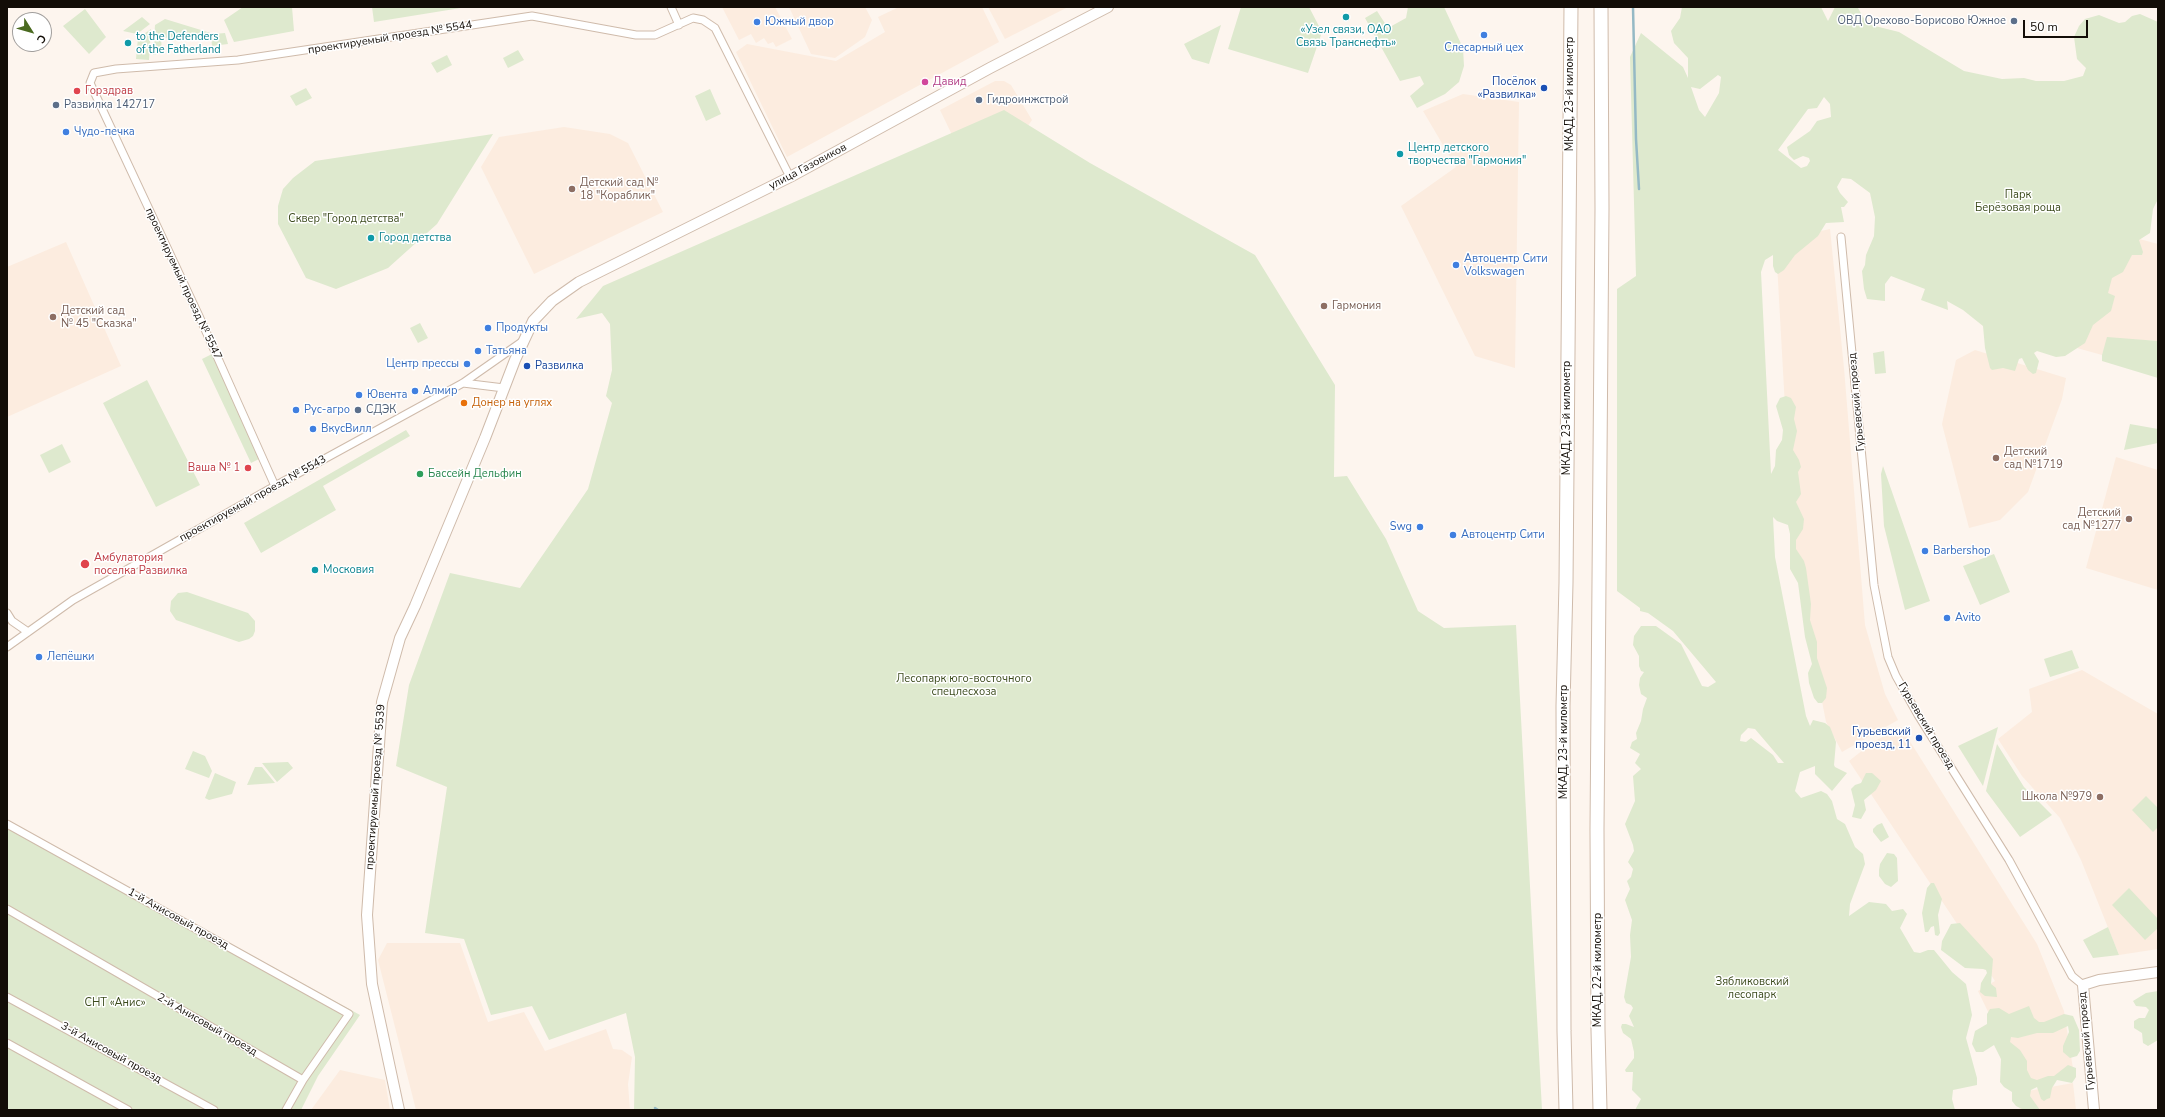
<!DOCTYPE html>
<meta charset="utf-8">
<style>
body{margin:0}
#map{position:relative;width:2165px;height:1117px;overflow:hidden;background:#fdf5ee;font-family:"Nunito Sans",sans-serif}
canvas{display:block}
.frame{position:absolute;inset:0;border:8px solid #130d07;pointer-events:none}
.north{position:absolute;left:12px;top:12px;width:40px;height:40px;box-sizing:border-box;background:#fff;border:1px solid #a19e9c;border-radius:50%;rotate:127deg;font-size:11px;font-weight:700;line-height:16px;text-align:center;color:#130d07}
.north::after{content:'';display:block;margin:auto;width:14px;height:18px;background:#4a6a20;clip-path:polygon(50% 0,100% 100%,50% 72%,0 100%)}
.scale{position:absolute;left:2023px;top:20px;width:65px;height:18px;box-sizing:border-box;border:2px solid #130d07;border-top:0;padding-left:5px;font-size:12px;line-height:14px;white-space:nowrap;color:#130d07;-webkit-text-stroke:3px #fff;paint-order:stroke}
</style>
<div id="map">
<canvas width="2165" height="1117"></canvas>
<div class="frame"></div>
<div class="north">С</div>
<div class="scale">50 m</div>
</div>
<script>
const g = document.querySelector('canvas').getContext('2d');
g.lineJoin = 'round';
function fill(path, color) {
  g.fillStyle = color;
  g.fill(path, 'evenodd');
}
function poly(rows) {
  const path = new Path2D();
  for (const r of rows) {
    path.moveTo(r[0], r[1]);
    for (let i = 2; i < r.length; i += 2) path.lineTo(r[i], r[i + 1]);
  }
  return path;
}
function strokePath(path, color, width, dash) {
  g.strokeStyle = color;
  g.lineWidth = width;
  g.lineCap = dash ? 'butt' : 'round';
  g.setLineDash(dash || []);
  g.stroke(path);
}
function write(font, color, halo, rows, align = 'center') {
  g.font = font + ' "Nunito Sans",sans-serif';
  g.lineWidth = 3;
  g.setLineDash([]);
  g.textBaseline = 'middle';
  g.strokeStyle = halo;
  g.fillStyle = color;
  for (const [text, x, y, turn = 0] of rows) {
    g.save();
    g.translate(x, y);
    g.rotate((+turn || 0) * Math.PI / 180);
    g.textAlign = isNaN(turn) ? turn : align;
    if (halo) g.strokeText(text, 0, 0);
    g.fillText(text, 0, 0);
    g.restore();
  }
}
fill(poly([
 [722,7,775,7,792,39,776,47,773,42,768,44,764,38,756,43,751,34,739,40],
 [789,7,865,7,872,20,865,37,835,58,811,54],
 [899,7,982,7,999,42,787,157,736,52,747,44,836,61,885,32,878,17],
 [988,7,1068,7,1005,39],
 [995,81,1004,81,1011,85,1032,120,1021,136,954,139,940,110],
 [1463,94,1519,102,1515,368,1475,356,1401,206,1456,167,1423,111],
 [564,127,610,134,628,143,663,212,534,274,481,167,499,137],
 [1830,229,1844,368,1865,625,1885,694,1898,720,1842,752,1826,722,1793,551,1777,263,1821,231],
 [2128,236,2158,244,2158,341,2108,338,2102,355,2077,348],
 [66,242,121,366,7,417,7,267],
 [1975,350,2066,378,2062,399,2028,492,2000,520,1969,528,1942,424,1956,360],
 [2116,457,2158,470,2158,590,2086,568],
 [2082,670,2158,714,2158,949,2119,955,2081,860,2060,818,2022,776,1998,739,2032,712,2029,689],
 [1901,727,2037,944,2064,1011,2074,1075,2007,1088,1993,1022,1978,991,1995,981,1849,761,1873,742],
 [387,943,460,943,488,1022,524,1012,545,1051,606,1029,613,1049,622,1050,632,1057,628,1084,630,1110,416,1110,378,960],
 [340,1070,385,1080,390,1110,311,1110],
 [2073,1083,2076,1110,2020,1110,2017,1093]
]), '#fcecdf');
fill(poly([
 [243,7,292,7,294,31,234,42,224,20],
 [372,7,467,7,374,22],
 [1241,7,1309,7,1322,32,1308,73,1228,49],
 [1408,7,1444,7,1463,48,1464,66,1459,82,1445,94,1417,108,1410,96,1424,84,1420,76,1400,81,1365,18,1377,11,1388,28,1406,18],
 [1682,7,1821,7,1828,21,1835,7,1858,8,1867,24,1899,32,1964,71,2002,79,2024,78,2036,81,2064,81,2083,76,2086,68,2077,59,2074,37,2079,26,2085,19,2099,15,2119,23,2125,22,2132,16,2140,14,2158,22,2158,199,2153,209,2150,233,2139,240,2143,252,2142,255,2132,255,2123,272,2112,278,2108,293,2115,296,2111,311,2093,325,2085,343,2065,356,2056,357,2037,351,2034,353,2039,361,2036,373,2033,374,2028,370,2022,358,2019,359,2015,371,2003,368,1992,370,1990,368,1985,348,1983,326,1963,310,1947,301,1948,310,1921,300,1925,289,1891,276,1885,284,1885,301,1867,299,1864,289,1862,271,1865,265,1866,255,1874,236,1875,217,1870,193,1851,179,1842,178,1837,187,1840,193,1848,202,1844,207,1841,207,1844,222,1826,223,1818,236,1795,255,1784,270,1778,274,1775,272,1773,266,1773,255,1765,260,1761,272,1771,474,1775,466,1776,450,1782,440,1783,430,1776,406,1780,398,1786,396,1791,398,1796,407,1794,419,1797,431,1793,450,1799,460,1801,467,1798,472,1801,494,1796,502,1804,519,1803,529,1796,540,1796,549,1804,561,1806,568,1811,604,1810,620,1817,642,1817,658,1827,688,1826,698,1822,703,1818,703,1814,698,1809,683,1808,673,1812,664,1805,637,1798,583,1790,569,1790,534,1788,525,1777,521,1773,517,1775,557,1806,716,1810,726,1813,720,1825,723,1830,727,1836,742,1834,765,1835,767,1847,773,1832,791,1815,774,1815,766,1800,772,1795,791,1801,798,1821,791,1827,794,1832,801,1837,819,1845,824,1855,847,1863,854,1865,864,1850,904,1849,916,1869,902,1886,904,1892,911,1903,909,1907,914,1900,928,1914,952,1920,953,1928,950,1934,950,1952,972,1966,984,1972,1015,1966,1038,1977,1078,1977,1085,1953,1090,1952,1099,1955,1110,1635,1110,1641,1099,1632,1090,1633,1072,1626,1072,1625,1070,1634,1058,1634,1052,1631,1039,1623,1033,1621,1027,1622,1024,1626,1024,1634,1027,1629,1016,1633,1008,1631,1005,1626,1003,1624,997,1631,957,1630,935,1632,920,1625,900,1630,889,1627,881,1631,877,1633,869,1628,862,1634,851,1633,845,1625,824,1635,801,1633,776,1641,769,1635,763,1640,754,1630,748,1632,742,1637,739,1636,733,1641,721,1643,709,1647,698,1641,694,1639,685,1640,678,1644,672,1641,671,1639,666,1639,656,1633,645,1634,636,1641,626,1656,626,1681,644,1702,686,1708,687,1716,682,1673,631,1648,613,1640,611,1640,608,1617,591,1617,289,1636,276,1630,57,1641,33,1683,67,1688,78,1688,58,1674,43,1671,31,1680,18],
 [1718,75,1721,77,1719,93,1705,117,1699,110,1691,87,1700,89],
 [1824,97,1830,104,1831,117,1817,121,1810,131,1787,147,1789,155,1794,160,1803,156,1809,158,1810,161,1807,166,1801,168,1778,150,1808,109,1817,108],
 [1748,728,1755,729,1784,763,1778,763,1773,755,1751,738,1746,742,1740,741,1741,735],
 [85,9,106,37,89,54,63,26],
 [142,17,150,24,137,34,123,31],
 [165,19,214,34,225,33,228,44,212,46,211,36,161,38,162,53,153,55,155,25],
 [1221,25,1209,64,1192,59,1184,44],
 [151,29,149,60,136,59,138,38],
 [518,50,524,60,508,68,503,58],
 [447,55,452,65,437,73,431,63],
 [306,88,312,98,296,106,290,96],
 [710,89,721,114,706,121,695,96],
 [1004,110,1090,163,1255,255,1335,385,1334,477,1347,476,1386,539,1418,611,1444,628,1516,625,1542,1110,634,1110,635,1057,626,1013,549,1040,532,1006,491,1015,464,939,425,933,447,787,396,766,409,685,450,573,520,588,588,489,612,403,606,396,612,370,610,324,602,313,576,319,603,286],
 [493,134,437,224,388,268,336,289,306,278,278,224,278,206,283,189,293,178,315,161],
 [420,323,428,338,418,343,410,328],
 [2107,337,2158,341,2158,378,2102,361,2102,355],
 [1884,351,1886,373,1875,374,1873,353],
 [212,354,261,458,251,463,202,359],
 [147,380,200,485,156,507,103,403],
 [2130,424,2158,429,2158,443,2124,450],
 [406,430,410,436,323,486,336,510,261,553,244,523],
 [62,444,71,462,49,473,40,455],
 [1883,466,1930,601,1905,610,1884,526,1881,474],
 [1994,554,2010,592,1980,605,1963,566],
 [187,592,248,613,255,621,255,631,253,636,249,639,239,642,176,620,170,611,171,601,178,593],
 [2072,650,2079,668,2050,677,2044,659],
 [1998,727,1983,786,1958,746],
 [1997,744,2024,787,2052,815,2020,837,1986,791],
 [193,751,205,756,212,771,209,778,185,769],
 [288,762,293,768,277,782,262,763],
 [255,767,262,767,275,783,247,785],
 [215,773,236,782,232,794,209,800,205,798],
 [1866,773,1872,773,1881,781,1876,790,1864,800,1866,810,1861,819,1852,817,1855,805,1851,789,1855,785,1861,783],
 [2146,796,2158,808,2158,827,2153,832,2132,810],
 [7,820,360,1015,318,1076,301,1110,7,1110],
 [1882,823,1889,837,1881,842,1873,832,1873,829,1877,825],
 [1887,853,1894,854,1897,858,1898,881,1891,887,1885,884,1879,876,1879,870,1880,864],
 [1931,883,1934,883,1942,899,1938,915,1940,933,1938,936,1935,935,1934,926,1931,927,1928,932,1925,932,1922,913,1927,888],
 [2129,888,2158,919,2158,928,2145,940,2112,905],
 [1960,923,1993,959,1991,984,1996,988,1997,997,1985,996,1980,992,1981,983,1987,973,1986,970,1983,969,1965,968,1941,950,1942,941,1951,924],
 [2108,927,2119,955,2093,958,2083,940],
 [2158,991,2158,1040,2148,1046,2143,1043,2142,1033,2134,1028,2134,1021,2139,1018,2145,1018,2149,1010,2146,1007,2136,1006,2133,1001,2146,993],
 [2029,1006,2034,1018,2039,1022,2044,1022,2064,1014,2073,1016,2079,1030,2080,1051,2077,1056,2070,1058,2063,1052,2063,1046,2069,1032,2068,1026,2053,1033,2037,1033,2018,1038,2011,1037,2010,1042,2020,1050,2027,1061,2027,1070,2031,1078,2037,1080,2048,1076,2054,1076,2068,1065,2076,1068,2076,1077,2072,1083,2057,1080,2052,1088,2050,1098,2047,1099,2044,1101,2041,1099,2037,1087,2031,1090,2030,1096,2040,1110,2024,1110,2016,1106,2012,1101,2012,1092,2004,1087,2000,1082,2001,1059,1994,1045,1983,1052,1976,1052,1972,1044,1975,1031,1987,1024,1987,1014,1990,1009,1999,1008,2009,1014]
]), '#dee9ce');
strokePath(poly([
 [1633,7,1636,139,1639,189],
 [655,1108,658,1110]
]), '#95b9c5', 2.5);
const street = poly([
 [671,7,679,25],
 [1841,237,1874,585,1888,657,1896,676,1918,715,2009,860,2072,976,2083,985],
 [463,383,504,388],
 [275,486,199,316,90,83,94,73,116,69,238,60,532,16,636,35,655,35,693,18,703,20,715,28,790,177],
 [7,613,12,621,28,632],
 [7,647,73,600,275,486,463,383,523,341],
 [7,824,349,1014,303,1080,286,1110],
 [7,909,303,1080],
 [7,997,214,1110],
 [7,1043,128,1110]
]);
const secondary = poly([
 [399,1110,372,984,367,915,382,702,400,638,415,606,485,438,515,360,533,321,552,301,579,282,790,177,990,68,1108,7],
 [2094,1110,2083,985,2099,980,2158,972]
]);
const highway = poly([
 [1566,1110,1564,1031,1563,706,1566,583,1571,7],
 [1600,1110,1598,1030,1597,829,1602,209,1601,7]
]);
strokePath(street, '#cfbbab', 9);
strokePath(secondary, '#cfbbab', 12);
strokePath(highway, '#cfbbab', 15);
strokePath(street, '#fff', 7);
strokePath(secondary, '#fff', 10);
strokePath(highway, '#fff', 13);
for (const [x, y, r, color] of [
 [1346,17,4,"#0f9aa8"],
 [2014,21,4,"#5c6f8a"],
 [757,22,4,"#3f7fe0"],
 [1484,35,4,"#3f7fe0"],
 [128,43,4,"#0f9aa8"],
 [925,82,4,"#d1479c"],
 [1544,88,4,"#1a4fb4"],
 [77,91,4,"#e0444e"],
 [979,100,4,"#5c6f8a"],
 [56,105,4,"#5c6f8a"],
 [66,132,4,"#3f7fe0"],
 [1400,154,4,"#0f9aa8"],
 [572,189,4,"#8d6e63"],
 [371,238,4,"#0f9aa8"],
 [1456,265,4,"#3f7fe0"],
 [1324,306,4,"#8d6e63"],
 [53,317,4,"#8d6e63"],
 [488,328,4,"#3f7fe0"],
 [478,351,4,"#3f7fe0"],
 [467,364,4,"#3f7fe0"],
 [527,366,4,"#1a4fb4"],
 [415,391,4,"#3f7fe0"],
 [359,395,4,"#3f7fe0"],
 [464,403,4,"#e8710a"],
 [296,410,4,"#3f7fe0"],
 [358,410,4,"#5c6f8a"],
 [313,429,4,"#3f7fe0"],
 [1996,458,4,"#8d6e63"],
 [248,468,4,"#e0444e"],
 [420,474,4,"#2e9e5b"],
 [2129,519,4,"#8d6e63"],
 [1420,527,4,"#3f7fe0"],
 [1453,535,4,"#3f7fe0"],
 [1925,551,4,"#3f7fe0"],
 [85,564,5,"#e0444e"],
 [315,570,4,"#0f9aa8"],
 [1947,618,4,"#3f7fe0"],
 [39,657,4,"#3f7fe0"],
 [1919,738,4,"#1a4fb4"],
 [2100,797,4,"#8d6e63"]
]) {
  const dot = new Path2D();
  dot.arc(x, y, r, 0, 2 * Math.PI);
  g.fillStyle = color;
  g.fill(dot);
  strokePath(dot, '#fff', 1.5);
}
write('11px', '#4e5e75', '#fff', [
 ["ОВД Орехово-Борисово Южное",2006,21,"right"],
 ["Гидроинжстрой",987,100],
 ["Развилка 142717",64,105],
 ["СДЭК",366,410]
], 'left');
write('11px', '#366cbe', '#fff', [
 ["Южный двор",765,22],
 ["Слесарный цех",1484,48,"center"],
 ["Чудо-печка",74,132],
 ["Автоцентр Сити",1464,259],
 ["Volkswagen",1464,272],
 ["Продукты",496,328],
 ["Татьяна",486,351],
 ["Центр прессы",459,364,"right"],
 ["Алмир",423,391],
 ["Ювента",367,395],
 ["Рус-агро",304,410],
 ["ВкусВилл",321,429],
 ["Swg",1412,527,"right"],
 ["Автоцентр Сити",1461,535],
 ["Barbershop",1933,551],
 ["Avito",1955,618],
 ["Лепёшки",47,657]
], 'left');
write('11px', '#0d838f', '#fff', [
 ["«Узел связи, ОАО",1346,30,"center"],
 ["Связь Транснефть»",1346,43,"center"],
 ["to the Defenders",136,37],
 ["of the Fatherland",136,50],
 ["Центр детского",1408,148],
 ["творчества \"Гармония\"",1408,161],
 ["Город детства",379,238],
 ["Московия",323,570]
], 'left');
write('11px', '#130d07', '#fff', [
 ["проектируемый проезд № 5544",390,38,-9],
 ["МКАД, 23-й километр",1570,94,-90],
 ["улица Газовиков",808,167,-28],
 ["проектируемый проезд № 5547",183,284,65],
 ["Гурьевский проезд",1857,402,-95],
 ["МКАД, 23-й километр",1567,418,-90],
 ["проектируемый проезд № 5543",253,499,-29],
 ["Гурьевский проезд",1926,726,59],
 ["МКАД, 23-й километр",1564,742,-90],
 ["проектируемый проезд № 5539",376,787,-86],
 ["1-й Анисовый проезд",178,919,29],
 ["МКАД, 22-й километр",1598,970,-90],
 ["2-й Анисовый проезд",207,1025,30],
 ["Гурьевский проезд",2087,1041,-95],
 ["3-й Анисовый проезд",111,1053,29]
]);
write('11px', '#b23c85', '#fff', [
 ["Давид",933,82]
], 'left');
write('11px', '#164399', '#fff', [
 ["Посёлок",1536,82],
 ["«Развилка»",1536,95],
 ["Развилка",535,366,"left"],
 ["Гурьевский",1911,732],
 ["проезд, 11",1911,745]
], 'right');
write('11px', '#be3a42', '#fff', [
 ["Горздрав",85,91],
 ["Ваша № 1",240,468,"right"],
 ["Амбулатория",94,558],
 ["поселка Развилка",94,571]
], 'left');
write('11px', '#785e54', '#fff', [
 ["Детский сад №",580,183],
 ["18 \"Кораблик\"",580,196],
 ["Гармония",1332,306],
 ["Детский сад",61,311],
 ["№ 45 \"Сказка\"",61,324],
 ["Детский",2004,452],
 ["сад №1719",2004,465],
 ["Детский",2121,513,"right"],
 ["сад №1277",2121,526,"right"],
 ["Школа №979",2092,797,"right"]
], 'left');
write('11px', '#3b4a1c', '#fff', [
 ["Парк",2018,195],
 ["Берёзовая роща",2018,208],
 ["Сквер \"Город детства\"",346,219],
 ["Лесопарк юго-восточного",964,679],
 ["спецлесхоза",964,692],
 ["Зябликовский",1752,982],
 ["лесопарк",1752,995],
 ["СНТ «Анис»",115,1003]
]);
write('11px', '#c56008', '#fff', [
 ["Донер на углях",472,403]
], 'left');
write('11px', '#27864d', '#fff', [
 ["Бассейн Дельфин",428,474]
], 'left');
</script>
